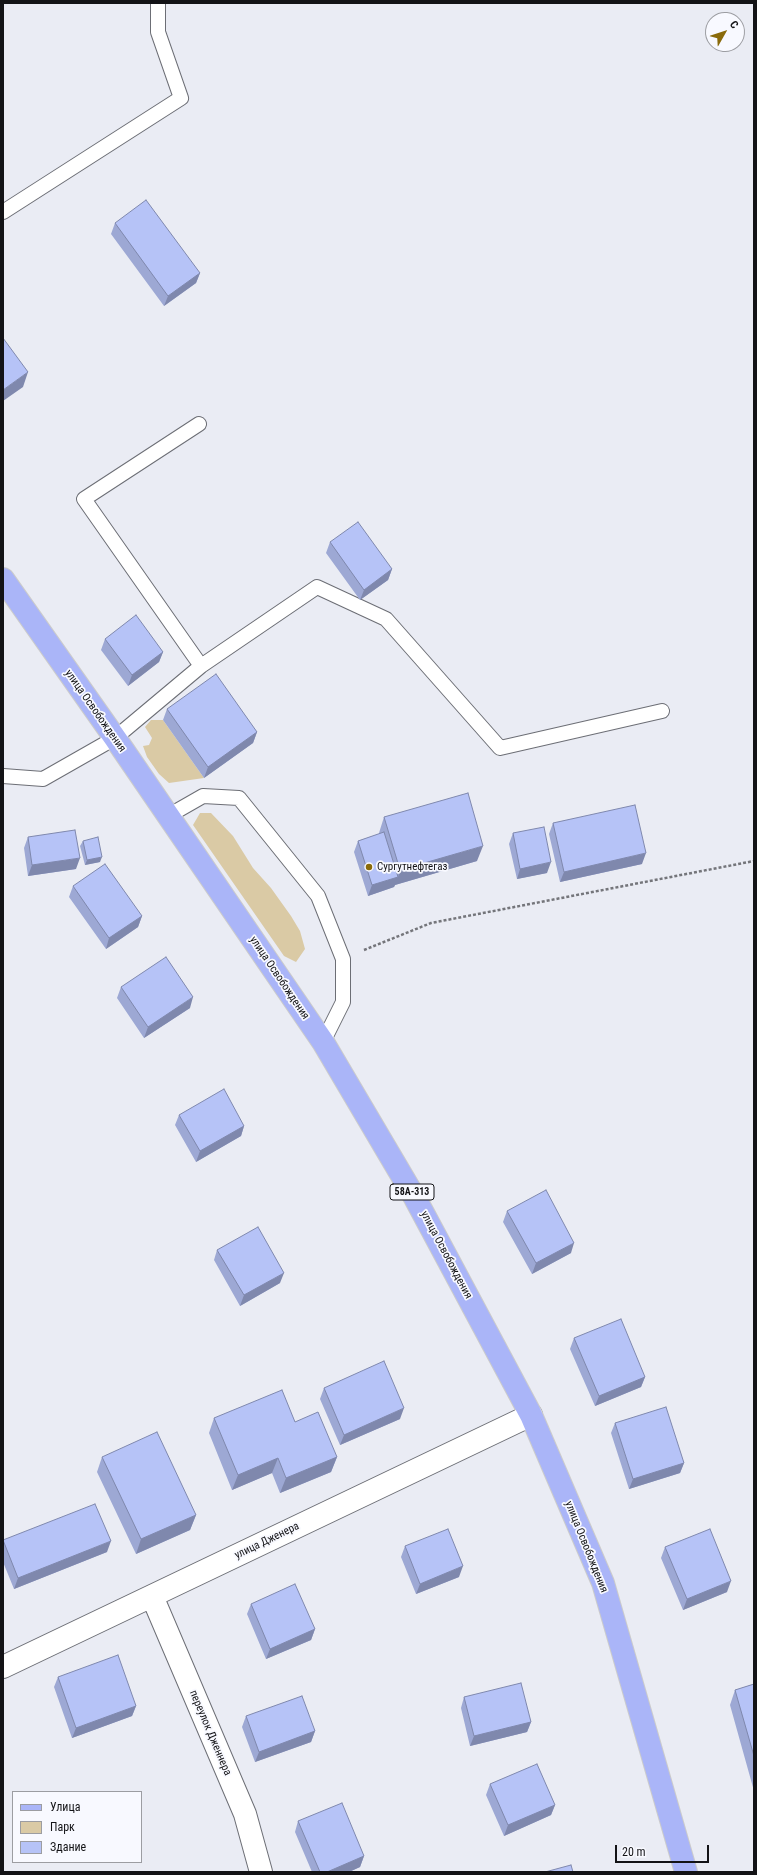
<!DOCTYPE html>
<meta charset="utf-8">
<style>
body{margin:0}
#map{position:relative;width:757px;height:1875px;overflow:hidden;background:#eaecf4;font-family:"Roboto Condensed",sans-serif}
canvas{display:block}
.frame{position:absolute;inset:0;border:4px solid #131316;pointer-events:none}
.legend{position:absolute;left:12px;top:1791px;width:130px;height:72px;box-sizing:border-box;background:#f8f9ff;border:1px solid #9c9da2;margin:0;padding:5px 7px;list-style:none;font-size:12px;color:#131316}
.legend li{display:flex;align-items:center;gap:8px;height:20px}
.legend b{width:20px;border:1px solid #9c9da2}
.north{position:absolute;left:705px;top:12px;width:40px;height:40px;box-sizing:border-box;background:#f8f9ff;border:1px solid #9c9da2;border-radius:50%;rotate:51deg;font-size:11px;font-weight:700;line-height:16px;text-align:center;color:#131316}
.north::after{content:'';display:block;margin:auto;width:14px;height:18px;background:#8a6b0b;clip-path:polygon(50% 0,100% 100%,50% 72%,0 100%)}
.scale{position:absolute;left:615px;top:1845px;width:94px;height:18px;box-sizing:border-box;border:2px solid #131316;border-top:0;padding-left:5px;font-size:12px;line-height:14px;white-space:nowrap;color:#131316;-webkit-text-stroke:3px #f8f9ff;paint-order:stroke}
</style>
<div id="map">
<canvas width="757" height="1875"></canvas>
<div class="frame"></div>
<ul class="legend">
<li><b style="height:5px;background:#aab5f8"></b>Улица</li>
<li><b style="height:11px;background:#dacaa5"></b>Парк</li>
<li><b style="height:11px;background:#b6c3f7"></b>Здание</li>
</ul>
<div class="north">С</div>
<div class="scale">20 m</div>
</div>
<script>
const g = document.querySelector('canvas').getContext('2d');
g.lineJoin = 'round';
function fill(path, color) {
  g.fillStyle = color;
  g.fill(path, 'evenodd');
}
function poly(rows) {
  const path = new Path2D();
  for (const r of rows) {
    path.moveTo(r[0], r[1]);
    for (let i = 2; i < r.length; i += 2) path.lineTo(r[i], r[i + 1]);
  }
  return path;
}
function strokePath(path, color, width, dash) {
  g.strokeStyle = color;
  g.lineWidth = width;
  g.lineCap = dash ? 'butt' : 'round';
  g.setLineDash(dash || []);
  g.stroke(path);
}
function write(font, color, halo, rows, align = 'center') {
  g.font = font + ' "Roboto Condensed",sans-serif';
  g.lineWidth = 3.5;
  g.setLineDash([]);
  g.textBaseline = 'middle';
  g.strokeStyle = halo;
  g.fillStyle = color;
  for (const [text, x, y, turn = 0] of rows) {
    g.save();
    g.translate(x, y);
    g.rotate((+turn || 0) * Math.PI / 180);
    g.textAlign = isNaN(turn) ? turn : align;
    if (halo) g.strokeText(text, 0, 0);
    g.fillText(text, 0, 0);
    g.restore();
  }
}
fill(poly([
 [151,720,163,720,204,778,169,783,159,774,147,757,143,746,149,745,152,738,145,727],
 [200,813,211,813,233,836,253,868,271,888,291,916,300,931,305,949,296,962,284,956,193,825]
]), '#dacaa5');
const lane = poly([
 [3,212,181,98,158,32,158,3],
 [199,424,84,499,201,666],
 [3,776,43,779,115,738,201,666,317,587,386,619,500,748,662,711],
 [168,816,203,796,239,798,318,896,343,959,343,1002,323,1042]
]);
const street = poly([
 [152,1596,245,1814,261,1872],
 [3,1667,531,1415]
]);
const primary = poly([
 [3,579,115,738,323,1042,415,1198,531,1415,603,1583,686,1872]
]);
strokePath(lane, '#6c6e75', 16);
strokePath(street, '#6c6e75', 24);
strokePath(primary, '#cbcbcc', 24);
strokePath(poly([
 [364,950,431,923,754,861]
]), '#74757a', 2.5, [3, 2]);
strokePath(lane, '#fff', 14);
strokePath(street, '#fff', 22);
strokePath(primary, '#aab5f8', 22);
fill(poly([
 [115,223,200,273,196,283,164,306,111,234],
 [330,542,392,569,388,580,360,600,326,553],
 [105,639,163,652,159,662,128,686,101,650],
 [167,709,257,732,253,743,204,778,163,720],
 [384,817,477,861,395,885,394,887,368,896,354,852,358,841,379,834,379,833],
 [553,823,642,864,560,882,549,834],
 [513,833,547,873,517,879,509,844],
 [28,837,76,869,28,876,24,848],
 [83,841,100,862,85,865,80,846],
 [73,886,142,916,138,927,106,949,69,897],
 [121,987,190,1008,144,1038,117,998],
 [179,1115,244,1126,241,1136,196,1162,175,1125],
 [507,1211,571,1253,532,1274,503,1222],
 [217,1250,280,1283,240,1306,214,1260],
 [574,1338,645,1377,641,1387,595,1406,570,1349],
 [324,1388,400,1419,340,1445,320,1399],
 [214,1418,295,1422,337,1457,331,1472,280,1493,272,1473,232,1490,209,1433],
 [615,1423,684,1463,680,1473,629,1489,611,1433],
 [102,1457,196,1515,190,1530,136,1554,97,1472],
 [3,1540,107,1552,14,1589,3,1562],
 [405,1546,459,1577,416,1594,401,1557],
 [665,1547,727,1592,683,1610,661,1558],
 [251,1604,315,1629,311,1640,266,1659,247,1614],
 [58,1677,136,1706,132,1716,72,1738,54,1687],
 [754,1684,754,1791,730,1705,735,1690],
 [464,1697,531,1722,527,1732,470,1746,461,1708],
 [246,1716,315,1731,311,1742,255,1762,242,1727],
 [490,1784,555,1805,551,1815,504,1836,486,1795],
 [298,1821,364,1856,360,1867,349,1872,312,1872,295,1832]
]), '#9da8d4');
fill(poly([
 [200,273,196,283,164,306,168,296],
 [28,372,23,387,3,401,3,390],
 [392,569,388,580,360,600,364,590],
 [163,652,159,662,128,686,132,675],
 [257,732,253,743,204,778,208,767],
 [483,846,477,861,395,885,394,887,368,896,372,885,398,877,400,870],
 [646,853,642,864,560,882,564,872],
 [102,857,100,862,85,865,87,860],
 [80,858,76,869,28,876,32,865],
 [551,862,547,873,517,879,520,869],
 [142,916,138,927,106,949,109,938],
 [193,997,190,1008,144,1038,148,1027],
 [244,1126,241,1136,196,1162,200,1151],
 [574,1243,571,1253,532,1274,536,1263],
 [284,1273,280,1283,240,1306,244,1295],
 [645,1377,641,1387,595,1406,599,1396],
 [404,1408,400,1419,340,1445,344,1435],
 [337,1457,331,1472,280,1493,286,1478],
 [278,1458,272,1473,232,1490,238,1475],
 [684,1463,680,1473,629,1489,633,1479],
 [196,1515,190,1530,136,1554,141,1539],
 [111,1541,107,1552,14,1589,18,1578],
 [463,1566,459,1577,416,1594,420,1584],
 [731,1581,727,1592,683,1610,687,1599],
 [315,1629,311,1640,266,1659,270,1649],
 [136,1706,132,1716,72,1738,76,1728],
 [531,1722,527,1732,470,1746,474,1736],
 [315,1731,311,1742,255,1762,259,1752],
 [555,1805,551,1815,504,1836,508,1825],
 [364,1856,360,1867,349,1872,327,1872]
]), '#7f88ad');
const building = poly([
 [146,200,200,273,168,296,115,223,146,200],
 [3,338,28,372,3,390,3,338],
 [358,522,392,569,364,590,330,542,358,522],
 [136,615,163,652,132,675,105,639,136,615],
 [216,674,257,732,208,767,167,709,216,674],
 [468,793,483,846,400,870,384,817,468,793],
 [635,805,646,853,564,872,553,823,635,805],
 [544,827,551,862,520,869,513,833,544,827],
 [75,830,80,858,32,865,28,837,75,830],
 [384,832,398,877,372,885,358,841,384,832],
 [98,837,102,857,87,860,83,841,98,837],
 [105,864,142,916,109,938,73,886,105,864],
 [166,957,193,997,148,1027,121,987,166,957],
 [224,1089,244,1126,200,1151,179,1115,224,1089],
 [546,1190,574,1243,536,1263,507,1211,546,1190],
 [258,1227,284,1273,244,1295,217,1250,258,1227],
 [621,1319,645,1377,599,1396,574,1338,621,1319],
 [384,1361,404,1408,344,1435,324,1388,384,1361],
 [282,1390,295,1422,318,1412,337,1457,286,1478,278,1458,238,1475,214,1418,282,1390],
 [666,1407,684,1463,633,1479,615,1423,666,1407],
 [157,1432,196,1515,141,1539,102,1457,157,1432],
 [95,1504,111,1541,18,1578,3,1540,95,1504],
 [448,1529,463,1566,420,1584,405,1546,448,1529],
 [710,1529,731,1581,687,1599,665,1547,710,1529],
 [295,1584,315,1629,270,1649,251,1604,295,1584],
 [118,1655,136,1706,76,1728,58,1677,118,1655],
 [521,1683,531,1722,474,1736,464,1697,521,1683],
 [754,1684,754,1756,735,1690,754,1684],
 [302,1696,315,1731,259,1752,246,1716,302,1696],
 [537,1764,555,1805,508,1825,490,1784,537,1764],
 [342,1803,364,1856,327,1872,320,1872,298,1821,342,1803],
 [571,1865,573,1872,545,1872,571,1865]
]);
fill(building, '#b6c3f7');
strokePath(building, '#7f88ad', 1);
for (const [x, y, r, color] of [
 [369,867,4,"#8a6b0b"]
]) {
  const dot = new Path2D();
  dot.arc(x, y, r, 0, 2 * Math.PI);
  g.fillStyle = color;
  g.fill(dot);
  strokePath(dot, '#f8f9ff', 1.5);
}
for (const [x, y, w] of [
 [412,1192,44]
]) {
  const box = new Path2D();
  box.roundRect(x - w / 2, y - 8, w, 16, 3);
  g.fillStyle = '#f8f9ff';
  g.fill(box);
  strokePath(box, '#131316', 1);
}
write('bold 10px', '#131316', null, [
 ["58А-313",412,1192]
]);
write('11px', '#131316', '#f8f9ff', [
 ["улица Освобождения",95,711,55],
 ["улица Освобождения",279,978,56],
 ["улица Освобождения",446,1255,62],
 ["улица Дженера",267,1541,-26],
 ["улица Освобождения",586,1547,68],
 ["переулок Дженнера",210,1733,67]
]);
write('11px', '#131316', '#f8f9ff', [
 ["Сургутнефтегаз",377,867]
], 'left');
</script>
